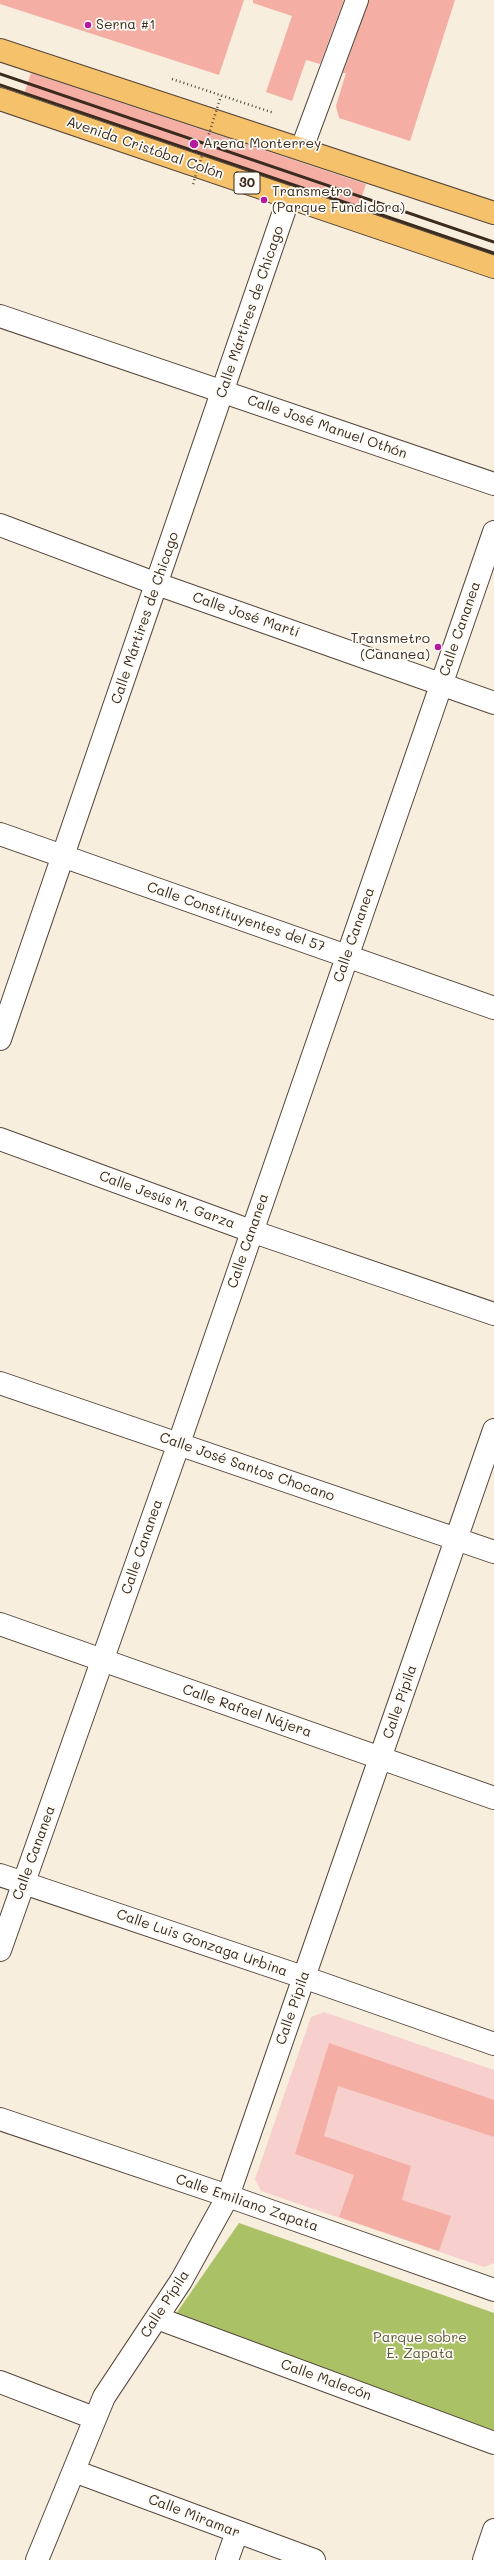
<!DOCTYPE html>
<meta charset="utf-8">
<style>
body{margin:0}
canvas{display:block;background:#f7eedd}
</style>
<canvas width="494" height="2560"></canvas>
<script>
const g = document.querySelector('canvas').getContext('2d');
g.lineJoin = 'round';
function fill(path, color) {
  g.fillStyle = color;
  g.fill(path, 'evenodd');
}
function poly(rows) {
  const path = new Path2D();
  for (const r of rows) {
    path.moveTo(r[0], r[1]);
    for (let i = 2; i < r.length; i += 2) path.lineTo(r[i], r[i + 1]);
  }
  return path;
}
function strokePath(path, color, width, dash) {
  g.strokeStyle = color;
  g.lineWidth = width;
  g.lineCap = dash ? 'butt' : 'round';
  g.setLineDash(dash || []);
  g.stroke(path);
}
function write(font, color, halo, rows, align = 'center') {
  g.font = font + ' Mali,sans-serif';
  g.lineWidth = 3.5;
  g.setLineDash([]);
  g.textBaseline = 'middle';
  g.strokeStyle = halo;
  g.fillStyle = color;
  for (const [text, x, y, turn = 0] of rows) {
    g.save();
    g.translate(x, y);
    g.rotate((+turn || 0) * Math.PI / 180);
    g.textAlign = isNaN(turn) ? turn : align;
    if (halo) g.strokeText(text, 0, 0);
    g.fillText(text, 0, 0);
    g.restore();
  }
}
fill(poly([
 [324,2012,494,2070,494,2263,484,2267,261,2191,255,2179,311,2017]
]), '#f7d0ce');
fill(poly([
 [239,2223,494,2313,494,2433,173,2318]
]), '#aac166');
fill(poly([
 [0,0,244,0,219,75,0,4],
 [253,0,344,0,320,64,306,60,292,101,266,92,292,16,253,3],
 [369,0,455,0,410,141,339,118,336,106,346,73,343,73],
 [31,73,366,184,358,208,24,94],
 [329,2043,494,2100,494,2137,338,2086,324,2136,411,2166,402,2200,451,2216,439,2251,339,2217,354,2175,295,2154]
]), '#f4aea4');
const minor = poly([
 [302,148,357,0],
 [0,316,494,484],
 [0,525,157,584,494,703],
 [0,834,494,1008],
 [0,1039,289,197],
 [0,1139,251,1231,494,1314],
 [0,1383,494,1552],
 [0,1624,494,1798],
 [0,1875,303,1977,494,2044],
 [0,1950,179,1443,494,532],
 [0,2119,228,2196,494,2290],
 [157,2318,494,2443],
 [0,2382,94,2418],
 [74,2471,314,2560],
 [37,2560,104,2397,181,2281,228,2196,494,1430],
 [227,2560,237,2532],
 [484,2560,494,2530]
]);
const major = poly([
 [0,50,494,213],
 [0,99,494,267]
]);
strokePath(minor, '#57473b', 24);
strokePath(major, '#57473b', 24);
strokePath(poly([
 [172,79,274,113]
]), '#57473b', 2.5, [1, 3]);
strokePath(minor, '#fff', 22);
strokePath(major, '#f5c16b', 22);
strokePath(poly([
 [0,74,494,242],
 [0,85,494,253]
]), '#3b2a1e', 3);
strokePath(poly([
 [193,184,221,96]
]), '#57473b', 2.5, [1, 3]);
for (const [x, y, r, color] of [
 [88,25,4,"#b5179e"],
 [194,144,5,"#b5179e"],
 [264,200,4,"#b5179e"],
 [438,647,4,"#b5179e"]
]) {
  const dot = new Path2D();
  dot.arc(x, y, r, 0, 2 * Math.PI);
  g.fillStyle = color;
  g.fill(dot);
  strokePath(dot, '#fdfcf7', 1.5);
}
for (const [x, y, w] of [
 [247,183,26]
]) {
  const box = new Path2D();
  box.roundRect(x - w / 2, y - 11, w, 22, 3);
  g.fillStyle = '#fdfcf7';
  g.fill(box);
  strokePath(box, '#3b2a1e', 1);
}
write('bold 13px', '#3b2a1e', null, [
 ["30",247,183]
]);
write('14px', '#3b2a1e', '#fdfcf7', [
 ["Serna #1",96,25],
 ["Arena Monterrey",203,144],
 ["Transmetro",272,192],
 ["(Parque Fundidora)",272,208],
 ["Transmetro",430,639,"right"],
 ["(Cananea)",430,655,"right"]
], 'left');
write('14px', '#3b2a1e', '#fdfcf7', [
 ["Avenida Cristóbal Colón",145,148,19],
 ["Calle Mártires de Chicago",250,312,-71],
 ["Calle José Manuel Othón",327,427,19],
 ["Calle José Martí",246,615,19],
 ["Calle Mártires de Chicago",145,618,-71],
 ["Calle Cananea",460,629,-71],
 ["Calle Constituyentes del 57",236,917,19],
 ["Calle Cananea",354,935,-71],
 ["Calle Jesús M. Garza",167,1200,20],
 ["Calle Cananea",248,1241,-71],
 ["Calle José Santos Chocano",247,1467,19],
 ["Calle Cananea",142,1547,-71],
 ["Calle Pípila",400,1702,-71],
 ["Calle Rafael Nájera",247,1711,19],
 ["Calle Cananea",34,1853,-70],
 ["Calle Luis Gonzaga Urbina",202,1943,19],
 ["Calle Pípila",293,2008,-71],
 ["Calle Emiliano Zapata",247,2203,19],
 ["Calle Pípila",165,2304,-57],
 ["Calle Malecón",326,2380,20],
 ["Calle Miramar",194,2516,21]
]);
write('14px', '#5c5734', '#fdfcf7', [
 ["Parque sobre",420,2338],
 ["E. Zapata",420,2354]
]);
</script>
